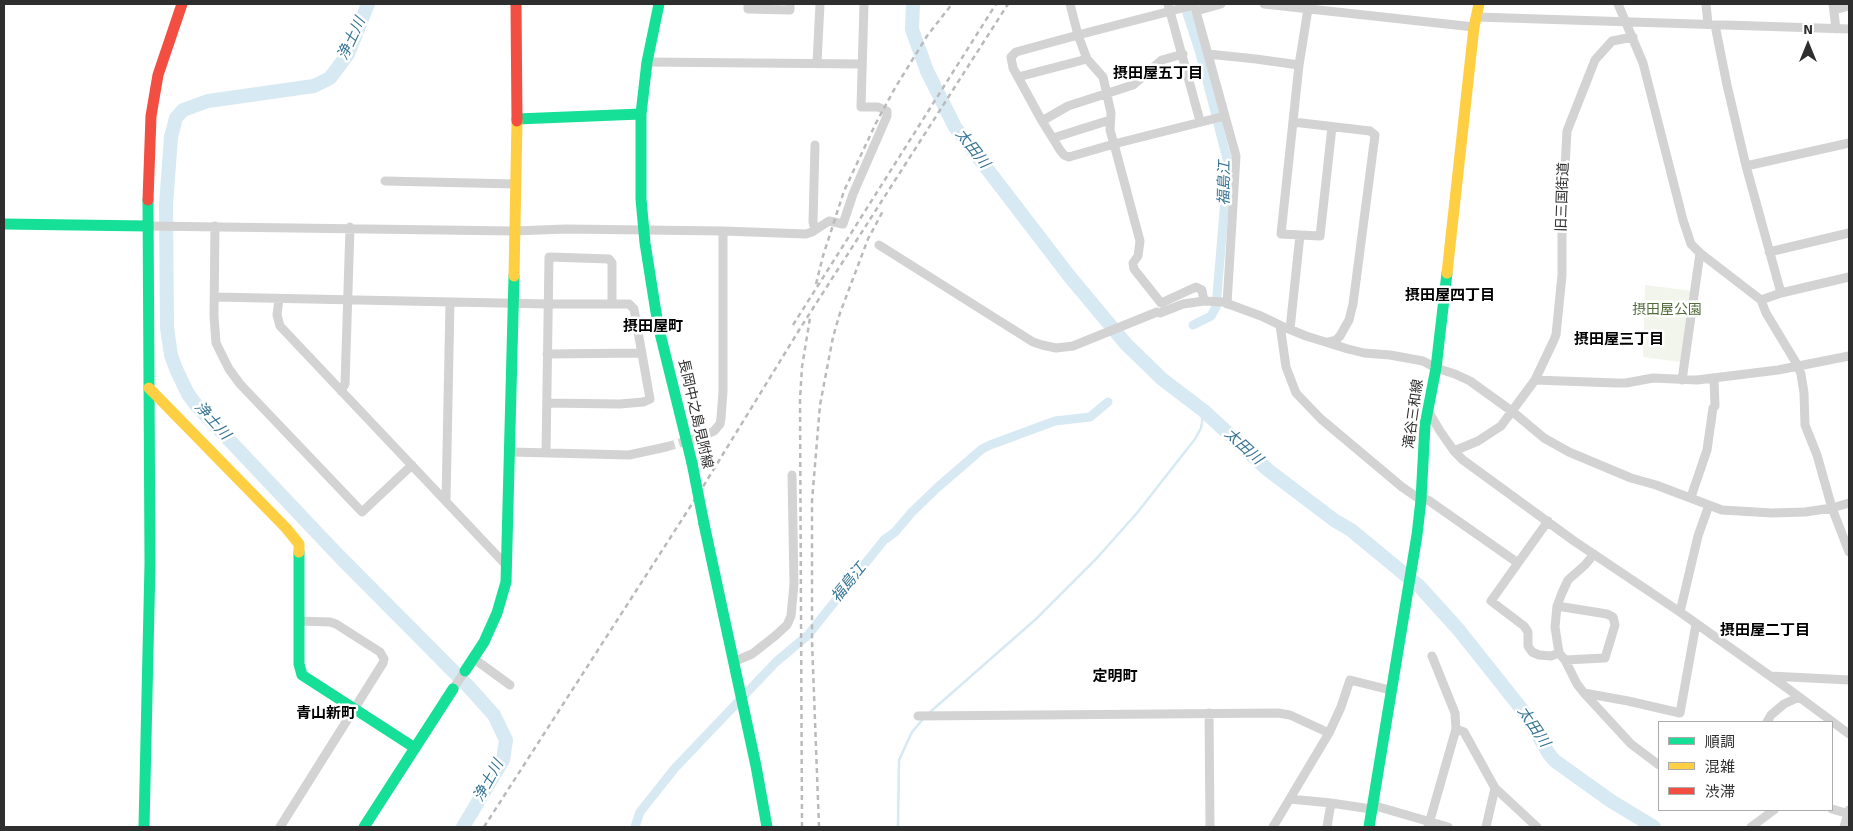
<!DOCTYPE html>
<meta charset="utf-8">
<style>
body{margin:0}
#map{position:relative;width:1853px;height:831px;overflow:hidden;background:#fff;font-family:Signika,"Noto Sans JP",sans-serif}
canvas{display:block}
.frame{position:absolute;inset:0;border:5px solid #2e2e2e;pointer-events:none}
.legend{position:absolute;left:1658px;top:721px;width:175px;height:90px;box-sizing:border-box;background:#fff;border:1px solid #ababab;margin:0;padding:6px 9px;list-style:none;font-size:15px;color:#2e2e2e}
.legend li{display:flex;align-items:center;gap:10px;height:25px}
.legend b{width:25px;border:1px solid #ababab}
.north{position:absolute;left:1783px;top:20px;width:50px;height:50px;-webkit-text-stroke:4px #fff;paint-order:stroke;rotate:0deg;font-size:14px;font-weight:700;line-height:20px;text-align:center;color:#2e2e2e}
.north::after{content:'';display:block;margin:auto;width:18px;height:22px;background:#2e2e2e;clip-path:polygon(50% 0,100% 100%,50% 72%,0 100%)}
</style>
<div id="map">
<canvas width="1853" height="831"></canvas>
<div class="frame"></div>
<ul class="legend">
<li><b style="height:6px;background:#16e098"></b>順調</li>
<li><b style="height:6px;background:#ffcf43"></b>混雑</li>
<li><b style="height:6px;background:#f24e42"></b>渋滞</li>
</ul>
<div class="north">N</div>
</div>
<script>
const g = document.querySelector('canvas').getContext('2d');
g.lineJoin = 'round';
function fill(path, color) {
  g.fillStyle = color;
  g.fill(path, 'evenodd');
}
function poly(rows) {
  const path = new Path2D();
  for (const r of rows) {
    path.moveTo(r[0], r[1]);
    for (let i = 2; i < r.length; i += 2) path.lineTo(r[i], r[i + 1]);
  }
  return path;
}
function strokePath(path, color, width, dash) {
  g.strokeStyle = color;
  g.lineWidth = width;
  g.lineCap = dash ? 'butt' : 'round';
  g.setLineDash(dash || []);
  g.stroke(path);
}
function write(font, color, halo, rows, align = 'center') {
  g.font = font + ' Signika,"Noto Sans JP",sans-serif';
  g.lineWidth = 5;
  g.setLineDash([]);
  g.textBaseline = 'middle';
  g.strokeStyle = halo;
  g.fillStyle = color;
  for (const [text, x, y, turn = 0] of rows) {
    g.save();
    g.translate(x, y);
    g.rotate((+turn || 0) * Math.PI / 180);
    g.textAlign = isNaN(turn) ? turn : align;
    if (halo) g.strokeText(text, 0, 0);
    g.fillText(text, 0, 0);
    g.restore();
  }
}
fill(poly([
 [1645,285,1693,291,1680,362,1643,357]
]), '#f1f5eb');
strokePath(poly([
 [929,713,1036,619,1096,559,1137,513,1195,439,1201,428,1204,411],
 [898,827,899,760,912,732,923,719]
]), '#d7e9f2', 2.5);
strokePath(poly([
 [1184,4,1199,50,1228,163,1216,307,1211,316,1193,325],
 [635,827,640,812,675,768,776,662,808,635,884,540,895,532,912,512,938,487,982,449,990,445,1055,421,1090,417,1108,402]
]), '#d7e9f2', 9);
strokePath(poly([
 [368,4,348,54,330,78,314,86,208,101,183,110,176,118,171,137,166,205,167,328,171,355,176,369,188,394,197,406,338,555,467,685,494,715,506,740,503,760,463,827],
 [913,4,912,29,915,38,927,71,955,127,1070,277,1126,344,1162,379,1204,411,1268,470,1334,520,1351,530,1420,587,1458,629,1524,712,1549,754,1555,761,1611,801,1654,827]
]), '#d7e9f2', 14);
strokePath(poly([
 [666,447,701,437]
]), '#d5d5d5', 9, [9, 4.5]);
strokePath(poly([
 [748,4,748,9,790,10,790,4],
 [1070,4,1078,35,1087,59,1103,77,1111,113,1110,130,1114,144,1069,157,1064,155,1060,150,1042,121,1013,68,1011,57,1016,52,1078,35,1194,5],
 [1168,4,1200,121],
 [1194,4,1236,156,1227,304],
 [1264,4,1474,27],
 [1618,4,1643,63,1683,220,1691,244,1700,253,1761,300,1766,313,1798,366,1801,374,1804,393,1805,425,1817,455,1832,508,1849,552],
 [1706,4,1708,24],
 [1833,4,1836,29],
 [1308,9,1299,65,1281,234,1320,236,1332,127],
 [1834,10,1849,6],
 [1196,11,1221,4],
 [1477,17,1849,29],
 [1715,25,1727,85,1746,166,1781,293],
 [1208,54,1256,59,1299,65],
 [647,62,861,64],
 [817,63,820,4],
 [1018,77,1087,59],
 [1042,121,1068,106,1133,85,1162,60,1183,54],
 [1293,122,1370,131,1375,135,1353,304,1349,320,1340,336,1336,340,1328,342],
 [1053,138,1110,120],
 [815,145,813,222,815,230],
 [1746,166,1849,143],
 [385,181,516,184],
 [147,226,514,231,566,229,723,231,806,234,812,232,829,221,843,224,853,194,887,116,887,111,878,107,861,107,864,4],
 [215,226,214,316,216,343,229,369,240,384,362,512,412,465],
 [879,245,1033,342,1042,345,1056,348,1073,346,1157,312,1160,313,1183,304,1204,301,1223,302,1261,316,1284,327,1306,336,1348,349,1364,353,1390,355,1423,361,1436,368,1455,374,1470,381,1513,412,1544,438,1569,452,1631,478,1656,485,1722,510,1772,513,1805,512,1832,508,1849,503],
 [1769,252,1849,233],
 [215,297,548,304,612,304],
 [279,299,277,315,280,326,506,565],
 [1761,300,1781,293,1849,277],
 [1204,301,1202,290,1196,287,1161,303,1134,269,1133,263,1138,256,1140,241,1114,144,1225,116],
 [1280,325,1286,367,1296,393,1321,419,1402,487,1421,500,1428,500,1518,563,1548,521],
 [1290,329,1300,235],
 [547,354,642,353],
 [1535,380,1616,383,1626,383,1653,378,1697,380,1778,370,1849,356],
 [1682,380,1700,253],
 [341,391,345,384,350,227],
 [1427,409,1440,431,1454,451,1463,460,1574,541,1680,612,1787,688,1849,734],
 [701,437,714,431,720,424,721,418,723,391,723,231],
 [1454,451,1478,441,1501,426,1535,380,1553,342,1556,335,1562,275,1562,222,1567,131,1595,60,1612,41,1633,37],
 [511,452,629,455,666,447],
 [546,453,549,257,609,259,612,263,612,304,629,304,634,309,650,399,643,402,620,404,547,403],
 [1691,497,1707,450,1713,408,1715,406,1714,379],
 [446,500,450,302],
 [1518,563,1491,601,1524,626,1528,632,1528,646,1532,652,1539,655,1551,656,1559,653],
 [1557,606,1555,627,1559,653,1565,660,1577,684,1584,693,1628,701,1680,713,1696,624],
 [1680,612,1698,536,1709,505],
 [1432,656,1455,713,1456,729],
 [473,658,510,685],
 [1565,660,1605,658,1615,625,1613,617,1607,614,1557,606,1562,593,1568,580,1585,565,1594,554],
 [733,662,752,654,775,636,787,625,791,616,794,584,792,475],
 [1770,676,1849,680],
 [453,689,465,671],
 [1584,693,1631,744,1659,765],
 [1209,713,1210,827],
 [918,716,1278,713,1290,715,1329,733],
 [1767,722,1771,715,1784,704,1799,697],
 [1290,799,1331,803,1371,809],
 [1372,805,1448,827],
 [1832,809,1849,814],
 [280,827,383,663,384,659,380,652,336,624,330,622,299,621],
 [1273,827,1329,733,1341,707,1350,680,1390,690],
 [1327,827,1331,803],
 [1428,827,1456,729,1464,732,1495,788],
 [1486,827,1495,788,1537,827],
 [1751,827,1774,810],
 [1844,827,1849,810]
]), '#d3d3d3', 9);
strokePath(poly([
 [659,4,647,62,641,114,641,199,645,243,658,325,692,463],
 [517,119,641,114],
 [4,224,147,226],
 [704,524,756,766,767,827],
 [299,552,299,664,302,675,415,748],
 [465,671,484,642,497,613,506,582,514,276],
 [144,827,150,564,148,200],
 [364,827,453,689],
 [1369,827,1417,535,1421,500,1425,425,1436,368,1447,273]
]), '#16e098', 11);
strokePath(poly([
 [1447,273,1474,27,1479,4],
 [514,276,517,121],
 [149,388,286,528,299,544,299,552]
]), '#ffcf43', 11);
strokePath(poly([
 [516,4,517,121],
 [148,200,151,116,158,75,182,4]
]), '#f24e42', 11);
strokePath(poly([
 [816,284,823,256,844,191,876,123,895,88,927,36,952,4],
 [793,325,996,4],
 [484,827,701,490,801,327,1008,4],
 [802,827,800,399,802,367,810,318],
 [819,827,812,641,812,501,820,405,833,337,840,313,868,239,884,209]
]), '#bababa', 2.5, [5, 4]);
strokePath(poly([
 [692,463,704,524]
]), '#16e098', 11);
write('14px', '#2e2e2e', '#fff', [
 ["旧三国街道",1563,197,-88],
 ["長岡中之島見附線",695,414,77],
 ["滝谷三和線",1414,414,-82]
]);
write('14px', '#536c39', '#fff', [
 ["摂田屋公園",1667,310]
]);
write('italic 15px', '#377595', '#fff', [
 ["浄土川",352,39,-65],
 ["太田川",972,149,52],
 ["福島江",1225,183,-89],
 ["浄土川",212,421,48],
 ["太田川",1243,447,42],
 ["福島江",849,583,-51],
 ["太田川",1533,727,56],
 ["浄土川",489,781,-61]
]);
write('bold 15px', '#000', '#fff', [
 ["摂田屋五丁目",1158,74],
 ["摂田屋四丁目",1450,296],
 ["摂田屋町",653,327],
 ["摂田屋三丁目",1619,340],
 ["摂田屋二丁目",1765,631],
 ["定明町",1115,677],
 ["青山新町",326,714]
]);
</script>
